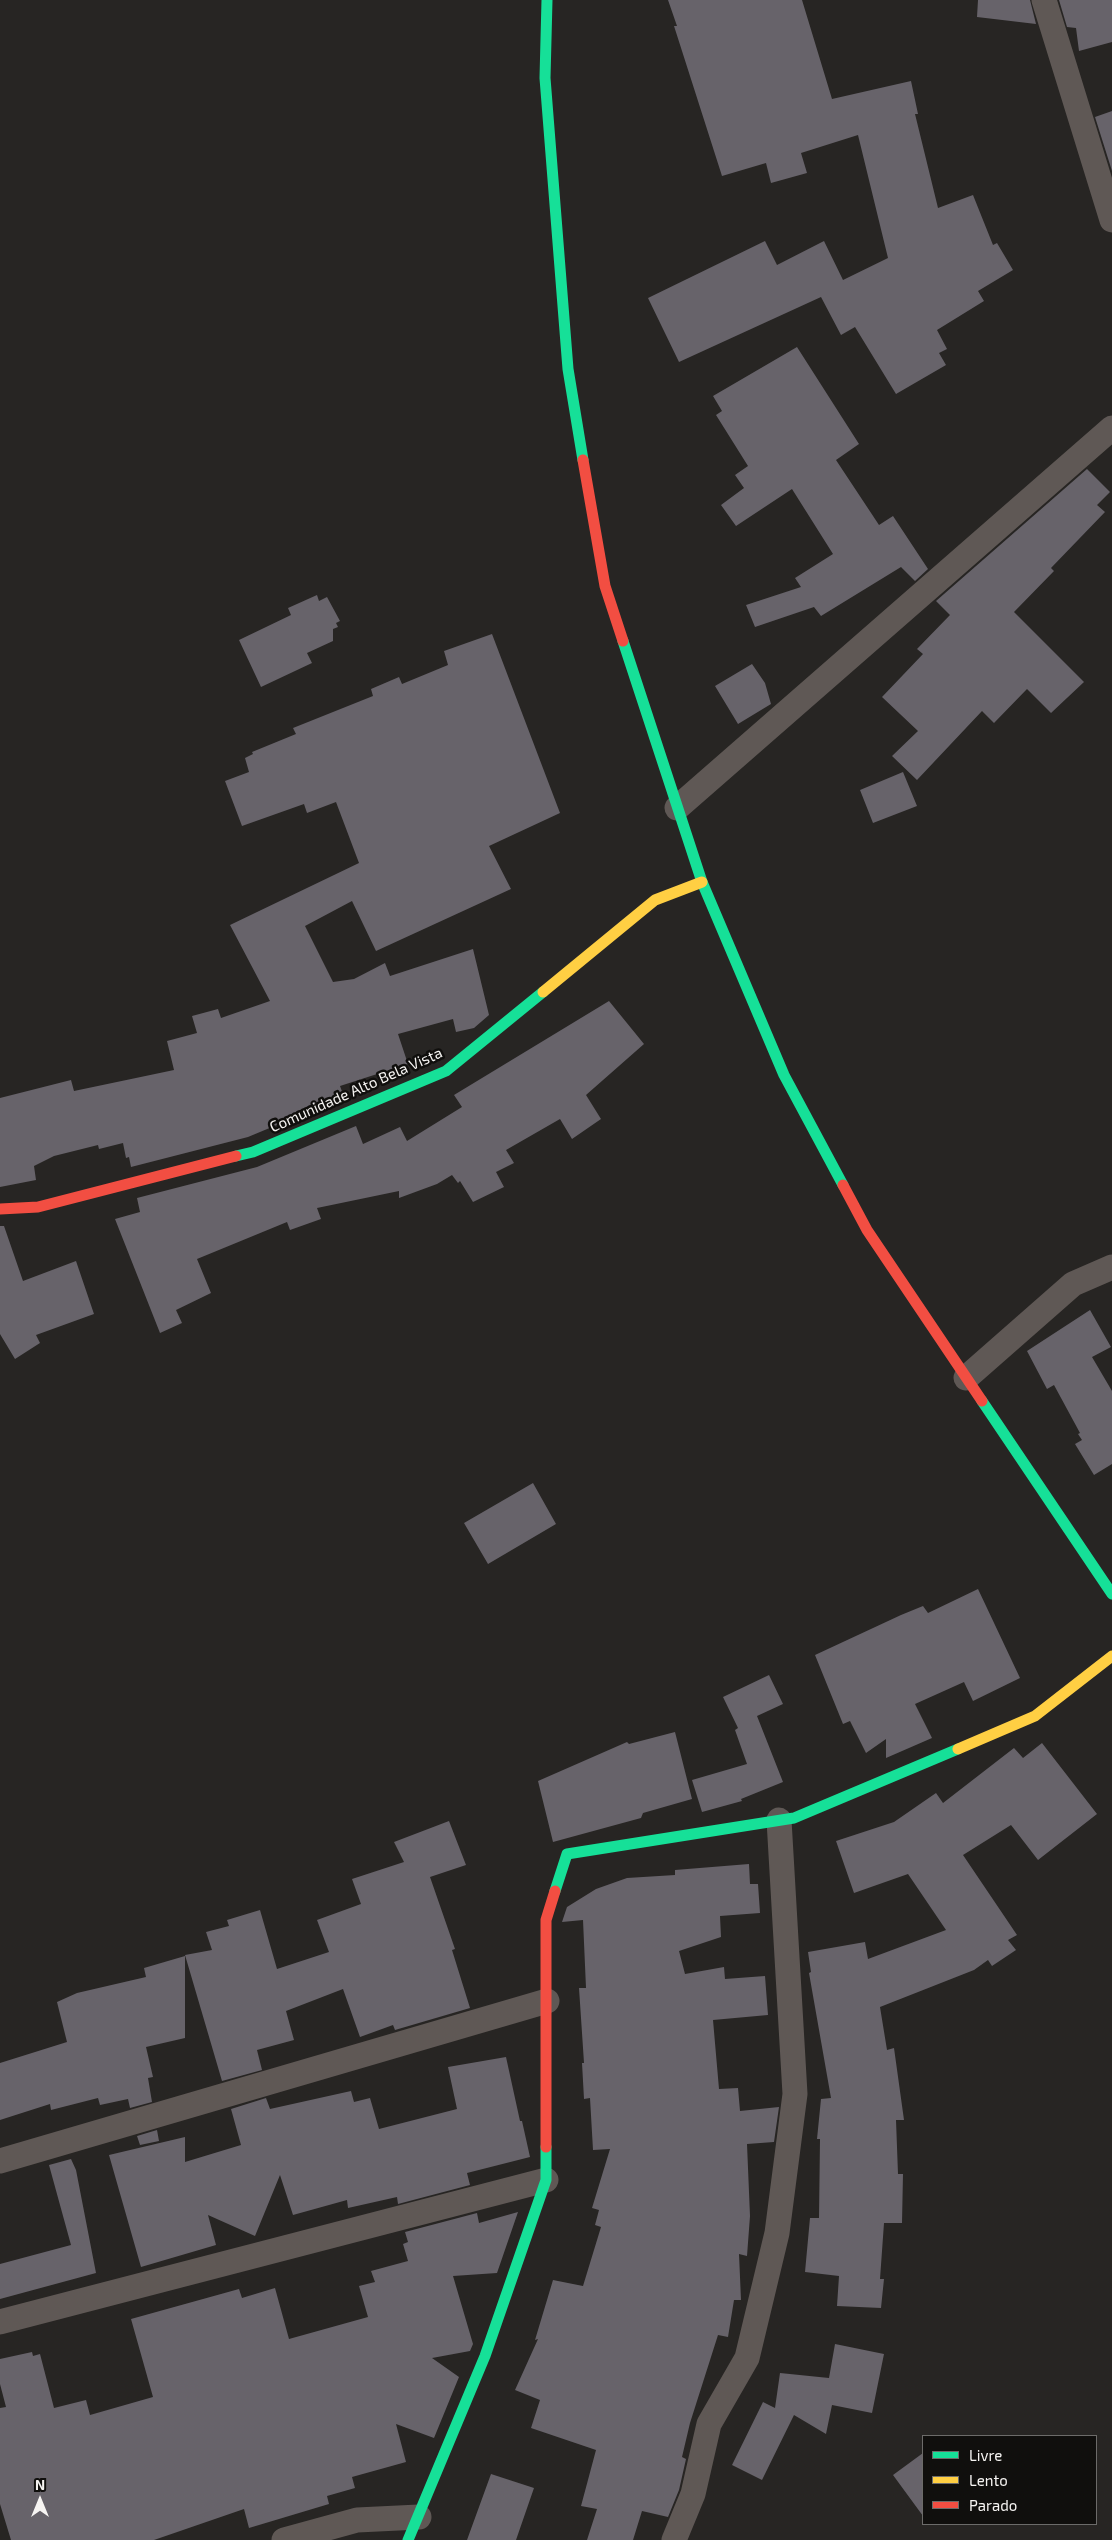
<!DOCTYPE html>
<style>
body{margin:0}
#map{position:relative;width:1112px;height:2540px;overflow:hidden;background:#272523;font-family:"Exo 2",sans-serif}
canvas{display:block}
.legend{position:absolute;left:922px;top:2435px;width:175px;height:90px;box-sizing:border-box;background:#100f0d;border:1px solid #6c6b69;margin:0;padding:6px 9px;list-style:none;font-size:15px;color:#f6f4f2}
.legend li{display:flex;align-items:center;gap:10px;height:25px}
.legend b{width:25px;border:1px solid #6c6b69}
.north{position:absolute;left:15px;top:2475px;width:50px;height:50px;-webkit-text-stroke:4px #100f0d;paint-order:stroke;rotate:0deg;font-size:14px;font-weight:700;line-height:20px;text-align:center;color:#f6f4f2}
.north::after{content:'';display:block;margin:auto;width:18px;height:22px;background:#f6f4f2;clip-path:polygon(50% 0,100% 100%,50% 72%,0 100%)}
</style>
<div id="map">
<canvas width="1112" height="2540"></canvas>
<ul class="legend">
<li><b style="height:6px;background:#16e098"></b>Livre</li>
<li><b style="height:6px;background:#ffcf43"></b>Lento</li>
<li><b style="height:6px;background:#f24e42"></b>Parado</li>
</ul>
<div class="north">N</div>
</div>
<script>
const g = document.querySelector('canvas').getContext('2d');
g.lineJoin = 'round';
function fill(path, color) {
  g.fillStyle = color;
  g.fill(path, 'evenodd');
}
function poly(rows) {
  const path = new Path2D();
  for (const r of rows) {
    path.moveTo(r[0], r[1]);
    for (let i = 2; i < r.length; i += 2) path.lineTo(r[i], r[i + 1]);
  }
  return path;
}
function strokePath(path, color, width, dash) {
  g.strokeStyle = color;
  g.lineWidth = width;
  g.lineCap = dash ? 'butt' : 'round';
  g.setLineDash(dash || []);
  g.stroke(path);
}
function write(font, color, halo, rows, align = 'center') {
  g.font = font + ' "Exo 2",sans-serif';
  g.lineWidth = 5;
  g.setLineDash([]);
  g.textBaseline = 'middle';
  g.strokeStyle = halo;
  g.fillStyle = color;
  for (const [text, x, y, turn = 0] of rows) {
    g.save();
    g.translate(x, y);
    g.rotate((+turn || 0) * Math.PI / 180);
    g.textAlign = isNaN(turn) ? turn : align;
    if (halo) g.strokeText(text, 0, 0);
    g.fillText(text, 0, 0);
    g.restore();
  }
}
fill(poly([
 [668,0,802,0,832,99,911,81,918,114,915,114,938,208,973,195,993,245,997,243,1013,270,978,291,984,301,937,330,947,349,939,353,946,365,896,394,855,327,841,335,821,297,679,362,648,298,765,241,777,265,824,241,843,280,888,258,858,135,801,153,807,173,771,183,766,163,722,176,674,26,677,26],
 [978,0,1030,0,1036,24,977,17],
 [1059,0,1112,0,1112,42,1079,51,1076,28,1067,27],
 [1112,111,1112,171,1095,117],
 [797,347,859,444,836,460,879,525,893,516,928,569,915,581,901,567,821,616,814,607,755,627,746,605,801,587,795,578,833,554,792,489,736,526,721,505,744,488,735,475,748,466,716,415,722,411,713,396],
 [1087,469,1110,492,1097,505,1105,512,1051,568,1054,571,1014,612,1084,682,1051,713,1027,689,994,723,982,711,917,780,892,756,918,731,882,697,923,654,917,649,950,615,936,601],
 [317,595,319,601,327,597,340,621,336,623,338,627,333,629,333,641,307,653,312,663,261,687,239,640,291,615,288,608],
 [492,634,560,813,489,846,511,889,376,951,352,901,305,926,333,982,354,979,385,963,390,976,473,949,489,1015,474,1028,456,1032,453,1019,398,1034,408,1064,340,1086,344,1097,248,1137,131,1167,129,1157,126,1158,123,1143,99,1149,98,1145,54,1156,34,1166,36,1180,0,1187,0,1098,71,1080,74,1091,174,1070,167,1041,197,1033,192,1016,218,1009,221,1018,270,1001,230,925,359,863,336,802,307,813,304,804,242,826,225,781,249,772,245,758,253,754,252,752,296,734,293,728,373,696,371,689,399,677,402,684,448,665,444,651],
 [752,664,765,683,771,704,738,724,715,686],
 [903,772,917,806,873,823,860,790],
 [609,1001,644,1044,586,1095,601,1119,572,1139,560,1119,506,1150,514,1163,496,1172,504,1187,473,1202,460,1181,458,1183,452,1175,437,1184,399,1198,399,1191,317,1208,321,1219,290,1230,287,1222,197,1259,211,1293,176,1310,182,1323,160,1333,115,1219,140,1212,137,1198,257,1167,356,1126,363,1144,400,1127,407,1141,462,1107,454,1095],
 [0,1226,4,1226,23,1281,76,1261,94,1314,36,1335,40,1343,15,1359,0,1334],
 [1090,1310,1111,1347,1092,1357,1112,1391,1112,1464,1094,1475,1075,1444,1082,1440,1078,1434,1080,1433,1054,1385,1047,1389,1027,1351],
 [533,1483,556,1524,488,1564,464,1523],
 [978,1589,1020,1678,973,1701,964,1682,915,1704,932,1738,886,1758,886,1739,866,1753,850,1721,843,1724,815,1655,901,1615,923,1606,928,1613],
 [769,1675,783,1704,757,1716,783,1782,741,1799,742,1801,702,1812,692,1780,747,1764,735,1730,738,1728,723,1697],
 [675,1732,692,1799,643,1813,641,1818,553,1842,538,1781,627,1742,629,1744],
 [1042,1743,1097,1814,1038,1860,1011,1825,963,1855,1017,1935,1008,1940,1016,1950,992,1966,988,1960,974,1970,880,2007,887,2050,894,2048,904,2120,896,2120,898,2174,903,2174,902,2223,884,2223,880,2279,884,2279,881,2308,837,2306,839,2276,805,2272,810,2218,819,2218,820,2139,817,2139,821,2099,831,2098,809,1973,811,1972,808,1952,865,1942,868,1959,946,1930,908,1874,854,1893,836,1841,894,1822,936,1793,943,1803,1014,1748,1023,1758],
 [449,1821,466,1865,430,1877,455,1949,452,1950,470,2008,395,2030,393,2025,360,2037,343,1989,286,2011,294,2040,257,2050,262,2070,222,2081,185,1955,212,1950,206,1932,229,1926,227,1920,260,1910,277,1969,329,1952,317,1920,361,1904,352,1879,404,1862,394,1842],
 [749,1864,750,1884,758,1884,760,1913,720,1916,721,1937,679,1951,685,1974,724,1967,725,1979,765,1976,768,2015,713,2020,719,2089,738,2088,740,2111,779,2107,774,2142,747,2144,750,2216,747,2256,739,2254,741,2300,734,2300,728,2337,718,2335,690,2423,682,2457,686,2459,679,2490,668,2517,642,2511,633,2540,587,2540,597,2509,581,2506,596,2450,531,2428,540,2400,515,2390,538,2339,535,2340,553,2280,583,2286,601,2227,595,2225,599,2210,592,2208,610,2149,593,2150,590,2098,584,2099,582,2063,584,2063,579,1988,586,1988,583,1920,562,1922,567,1907,596,1889,627,1878,675,1875,675,1870],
 [185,1956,185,2038,146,2047,153,2077,148,2078,152,2102,130,2108,128,2099,100,2105,98,2098,51,2110,50,2104,0,2120,0,2063,67,2042,57,2002,77,1993,146,1977,144,1968],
 [506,2057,520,2121,522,2121,530,2157,467,2173,470,2185,398,2204,397,2197,348,2208,347,2200,293,2215,280,2175,255,2236,208,2215,216,2245,141,2267,109,2155,185,2137,185,2162,241,2145,231,2109,266,2098,270,2109,351,2091,354,2102,370,2098,379,2129,457,2109,448,2067],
 [157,2130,159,2141,140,2145,137,2136],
 [71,2159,76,2170,96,2273,0,2299,0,2264,71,2245,49,2165],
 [518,2212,497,2273,453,2276,473,2344,470,2351,432,2358,459,2377,434,2438,396,2424,406,2462,352,2477,355,2488,327,2496,329,2504,249,2528,244,2509,154,2540,11,2540,0,2504,0,2408,6,2407,0,2384,0,2359,32,2352,33,2356,40,2354,54,2408,86,2400,90,2415,153,2397,131,2319,239,2289,242,2298,275,2288,289,2339,368,2317,359,2286,375,2282,371,2271,408,2261,403,2244,408,2242,405,2232,477,2213,479,2223],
 [835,2344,884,2354,872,2413,832,2405,826,2434,794,2415,762,2480,732,2465,763,2402,775,2408,780,2373,829,2378],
 [923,2453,923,2516,893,2475],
 [491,2474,534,2488,516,2540,467,2540]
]), '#67636a');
strokePath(poly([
 [1044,0,1112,220],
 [677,808,1112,428],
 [966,1378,1073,1284,1112,1267],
 [0,2161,547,2001],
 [0,2322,546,2180],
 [284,2540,357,2520,419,2517],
 [674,2540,693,2494,709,2424,747,2358,777,2233,795,2094,779,1820]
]), '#5f5855', 25);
strokePath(poly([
 [547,0,545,78,568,369,583,460],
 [623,641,702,882,784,1075,843,1185],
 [236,1156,253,1152,446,1071,543,992],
 [982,1401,1112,1594],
 [555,1891,567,1854,794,1818,958,1749],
 [408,2540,485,2356,546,2180,546,2147]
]), '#16e098', 11);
strokePath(poly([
 [543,992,655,900,702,882],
 [958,1749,1035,1716,1112,1656]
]), '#ffcf43', 11);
strokePath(poly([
 [583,460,605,586,623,641],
 [843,1185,867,1230,982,1401],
 [0,1209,38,1207,236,1156],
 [546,2147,546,1920,555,1891]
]), '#f24e42', 11);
write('15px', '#f6f4f2', '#100f0d', [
 ["Comunidade Alto Bela Vista",356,1090,-24]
]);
</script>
